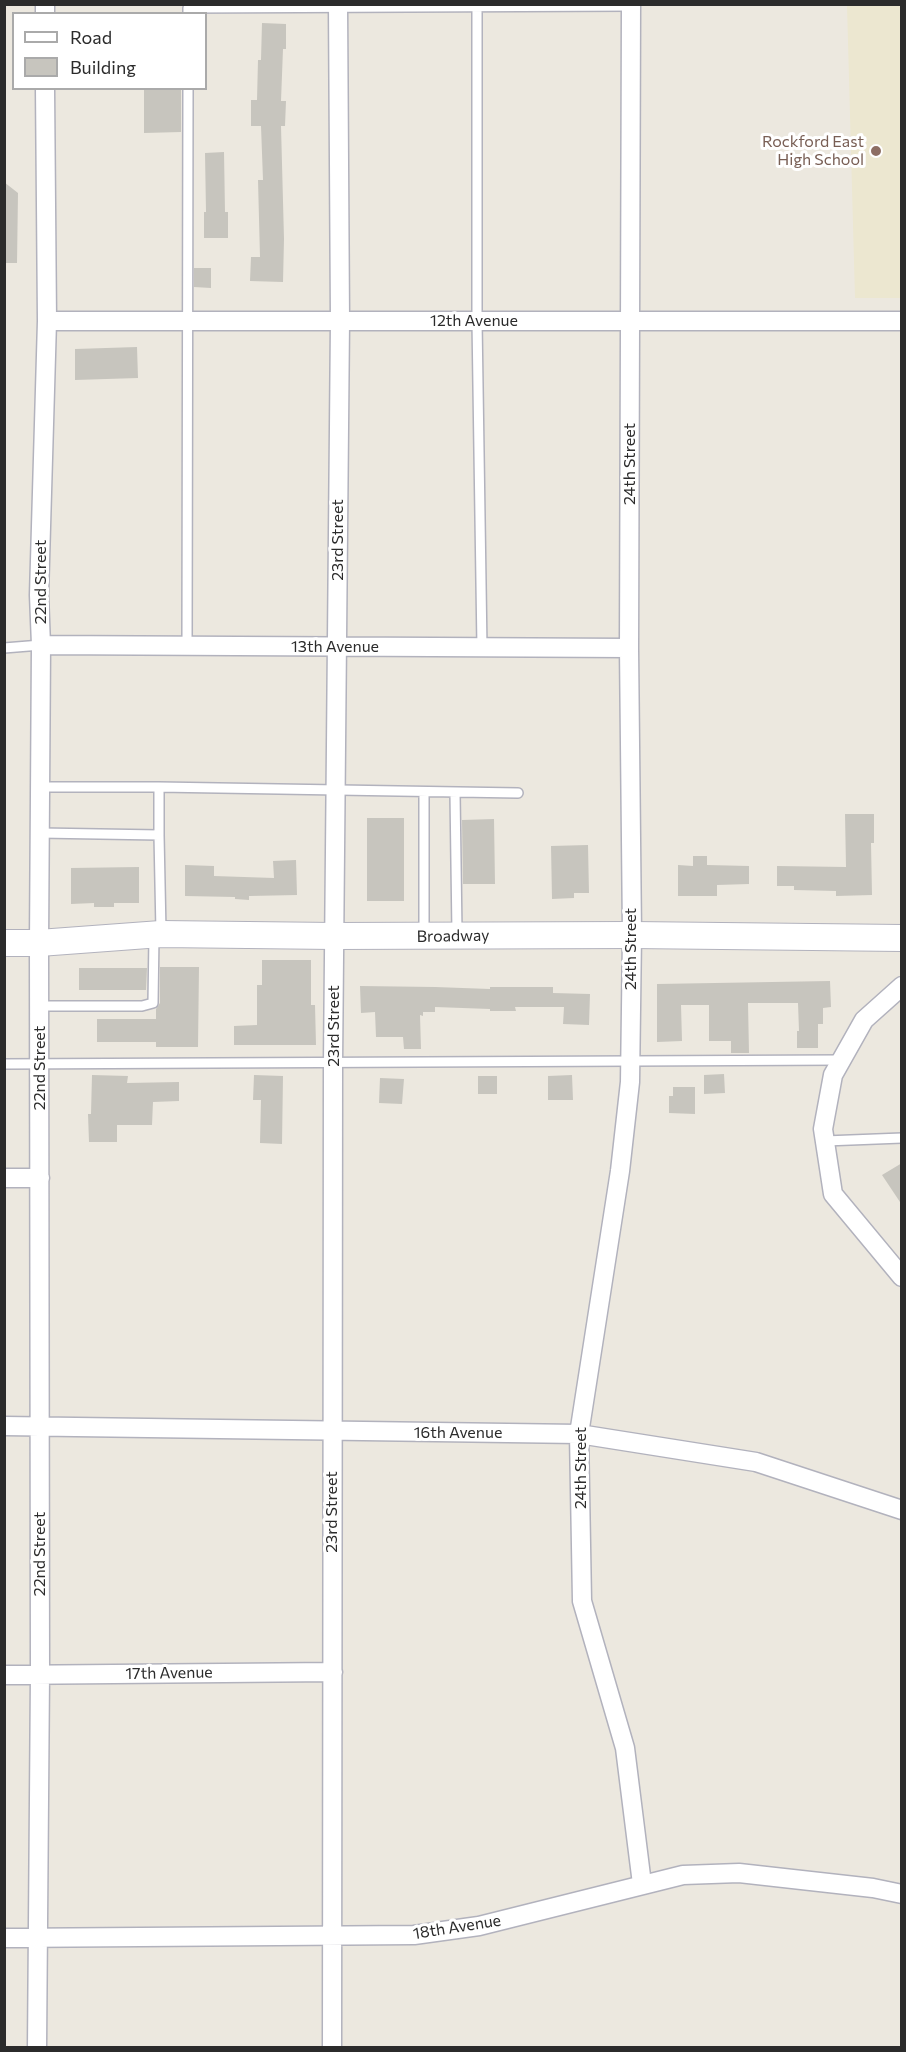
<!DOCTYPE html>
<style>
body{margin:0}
#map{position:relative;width:906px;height:2052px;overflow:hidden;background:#ece8df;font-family:Commissioner,sans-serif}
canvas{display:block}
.frame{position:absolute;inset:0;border:6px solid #2b2b2b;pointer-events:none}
.legend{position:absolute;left:12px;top:12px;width:195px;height:78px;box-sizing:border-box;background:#fff;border:2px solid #aaa;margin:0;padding:8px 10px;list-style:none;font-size:18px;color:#2b2b2b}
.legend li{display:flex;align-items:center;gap:12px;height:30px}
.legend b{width:30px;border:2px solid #aaa}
</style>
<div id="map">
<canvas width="906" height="2052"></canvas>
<div class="frame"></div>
<ul class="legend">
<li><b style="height:8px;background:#fff"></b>Road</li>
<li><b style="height:16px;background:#c7c5be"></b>Building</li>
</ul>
</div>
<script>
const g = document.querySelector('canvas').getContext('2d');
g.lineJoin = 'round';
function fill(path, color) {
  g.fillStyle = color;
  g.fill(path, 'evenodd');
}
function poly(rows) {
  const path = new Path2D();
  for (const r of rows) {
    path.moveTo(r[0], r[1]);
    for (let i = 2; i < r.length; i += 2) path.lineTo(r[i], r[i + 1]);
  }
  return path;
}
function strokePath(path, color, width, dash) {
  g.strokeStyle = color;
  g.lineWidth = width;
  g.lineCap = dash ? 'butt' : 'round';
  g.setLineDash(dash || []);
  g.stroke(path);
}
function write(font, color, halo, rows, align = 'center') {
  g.font = font + ' Commissioner,sans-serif';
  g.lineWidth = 6;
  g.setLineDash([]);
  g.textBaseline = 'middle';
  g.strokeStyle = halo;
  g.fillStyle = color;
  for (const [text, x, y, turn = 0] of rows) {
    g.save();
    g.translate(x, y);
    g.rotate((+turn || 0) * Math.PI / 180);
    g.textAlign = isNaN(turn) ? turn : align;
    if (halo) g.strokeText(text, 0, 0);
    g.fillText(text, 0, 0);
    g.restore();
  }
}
fill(poly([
 [847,5,901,5,901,298,855,298]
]), '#ece7d0');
fill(poly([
 [262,23,286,24,286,49,283,49,281,101,286,101,285,126,281,126,284,239,283,282,250,281,251,257,260,257,258,180,263,180,261,126,251,126,251,100,257,100,258,60,261,60],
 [144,88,181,88,181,132,144,133],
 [224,152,225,212,228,212,228,238,204,238,204,212,206,212,205,153],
 [4,182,18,193,17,263,4,263],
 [194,268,211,268,211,288,194,287],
 [137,347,138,378,75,380,75,349],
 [845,814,874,814,874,843,871,843,872,895,836,896,836,891,794,890,794,886,777,886,777,866,846,867],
 [367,818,404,818,404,901,367,901],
 [494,819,495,884,463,884,462,820],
 [588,845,589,893,574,893,574,898,552,899,551,846],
 [693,856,707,856,707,865,749,866,749,884,717,885,717,896,678,896,678,865,693,866],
 [296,860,297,895,249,896,249,900,235,899,235,897,185,896,185,865,214,866,214,876,274,878,273,861],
 [139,867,139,903,114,903,114,907,94,907,94,903,71,904,71,868],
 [262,960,311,960,311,1005,315,1005,316,1045,234,1045,234,1026,257,1025,257,985,262,985],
 [160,967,199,967,198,1047,156,1047,156,1042,97,1042,97,1019,156,1019,156,1009,160,1003],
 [79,968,147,968,146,990,79,990],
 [830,981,831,1007,823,1008,823,1024,818,1024,818,1048,797,1048,797,1031,799,1031,798,1003,748,1003,749,1053,731,1053,731,1041,709,1041,709,1005,681,1005,682,1041,657,1042,657,984],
 [360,986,435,987,490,989,490,987,553,987,553,993,590,994,589,1025,563,1024,564,1007,515,1007,516,1011,490,1011,490,1009,435,1007,435,1012,423,1012,423,1016,420,1015,421,1049,404,1049,403,1037,376,1037,375,1012,361,1013],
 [724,1074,725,1093,704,1094,704,1075],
 [92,1075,128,1076,127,1083,179,1082,179,1101,153,1102,152,1125,117,1125,117,1142,89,1142,88,1114,91,1114],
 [254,1075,283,1076,282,1144,260,1143,261,1100,253,1100],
 [572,1075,573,1100,548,1100,548,1076],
 [478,1076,497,1076,497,1094,478,1094],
 [380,1078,404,1079,402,1104,379,1103],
 [673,1087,695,1087,695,1114,669,1113,669,1096,673,1096],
 [902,1163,902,1205,882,1175]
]), '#c7c5be');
const service = poly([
 [477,7,477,321,482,648],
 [188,14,188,8,631,6],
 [187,646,188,88],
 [4,648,41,645],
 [40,787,159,787,518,793],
 [159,787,159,835],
 [424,792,424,933],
 [455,793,457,933],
 [40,833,159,835,161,932],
 [40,1006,142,1006,153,1003,154,936],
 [4,1064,842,1060],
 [825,1141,902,1138]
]);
const minor = poly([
 [45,4,45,14],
 [631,4,629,648,632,935,630,1082,620,1171,579,1434,582,1601,625,1748,642,1884],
 [47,321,902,321],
 [41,645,629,648],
 [902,986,864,1020,833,1075,823,1129,833,1194,902,1277],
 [4,1178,40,1178],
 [4,1426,579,1434,756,1462,902,1510],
 [4,1675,333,1672],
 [4,1938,414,1935,479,1926,683,1875,739,1873,873,1888,902,1894],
 [37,2048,40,1674,39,943,41,645,39,595,47,321,45,88],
 [332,2048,333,1063,340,321,338,4]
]);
const secondary = poly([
 [4,943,39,943,161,934,334,936,632,935,902,938]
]);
strokePath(service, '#b2b2bd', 12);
strokePath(minor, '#b2b2bd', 21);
strokePath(secondary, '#b2b2bd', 28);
strokePath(service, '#fff', 9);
strokePath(minor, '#fff', 18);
strokePath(secondary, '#fff', 26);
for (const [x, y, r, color] of [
 [876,151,6,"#8d6e63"]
]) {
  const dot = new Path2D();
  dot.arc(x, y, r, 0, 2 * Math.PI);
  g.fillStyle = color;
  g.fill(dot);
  strokePath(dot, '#fff', 2);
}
write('16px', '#785e54', '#fff', [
 ["Rockford East",864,142],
 ["High School",864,160]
], 'right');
write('16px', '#2b2b2b', '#fff', [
 ["12th Avenue",474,321],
 ["24th Street",630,464,-90],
 ["23rd Street",338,540,-90],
 ["22nd Street",41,582,-90],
 ["13th Avenue",335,647],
 ["Broadway",453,936,-1],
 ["24th Street",631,949,-90],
 ["23rd Street",334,1026,-90],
 ["22nd Street",40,1068,-90],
 ["16th Avenue",458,1433],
 ["24th Street",581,1468,-90],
 ["23rd Street",332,1512,-90],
 ["22nd Street",40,1554,-90],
 ["17th Avenue",169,1673,-1],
 ["18th Avenue",457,1927,-9]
]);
</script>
